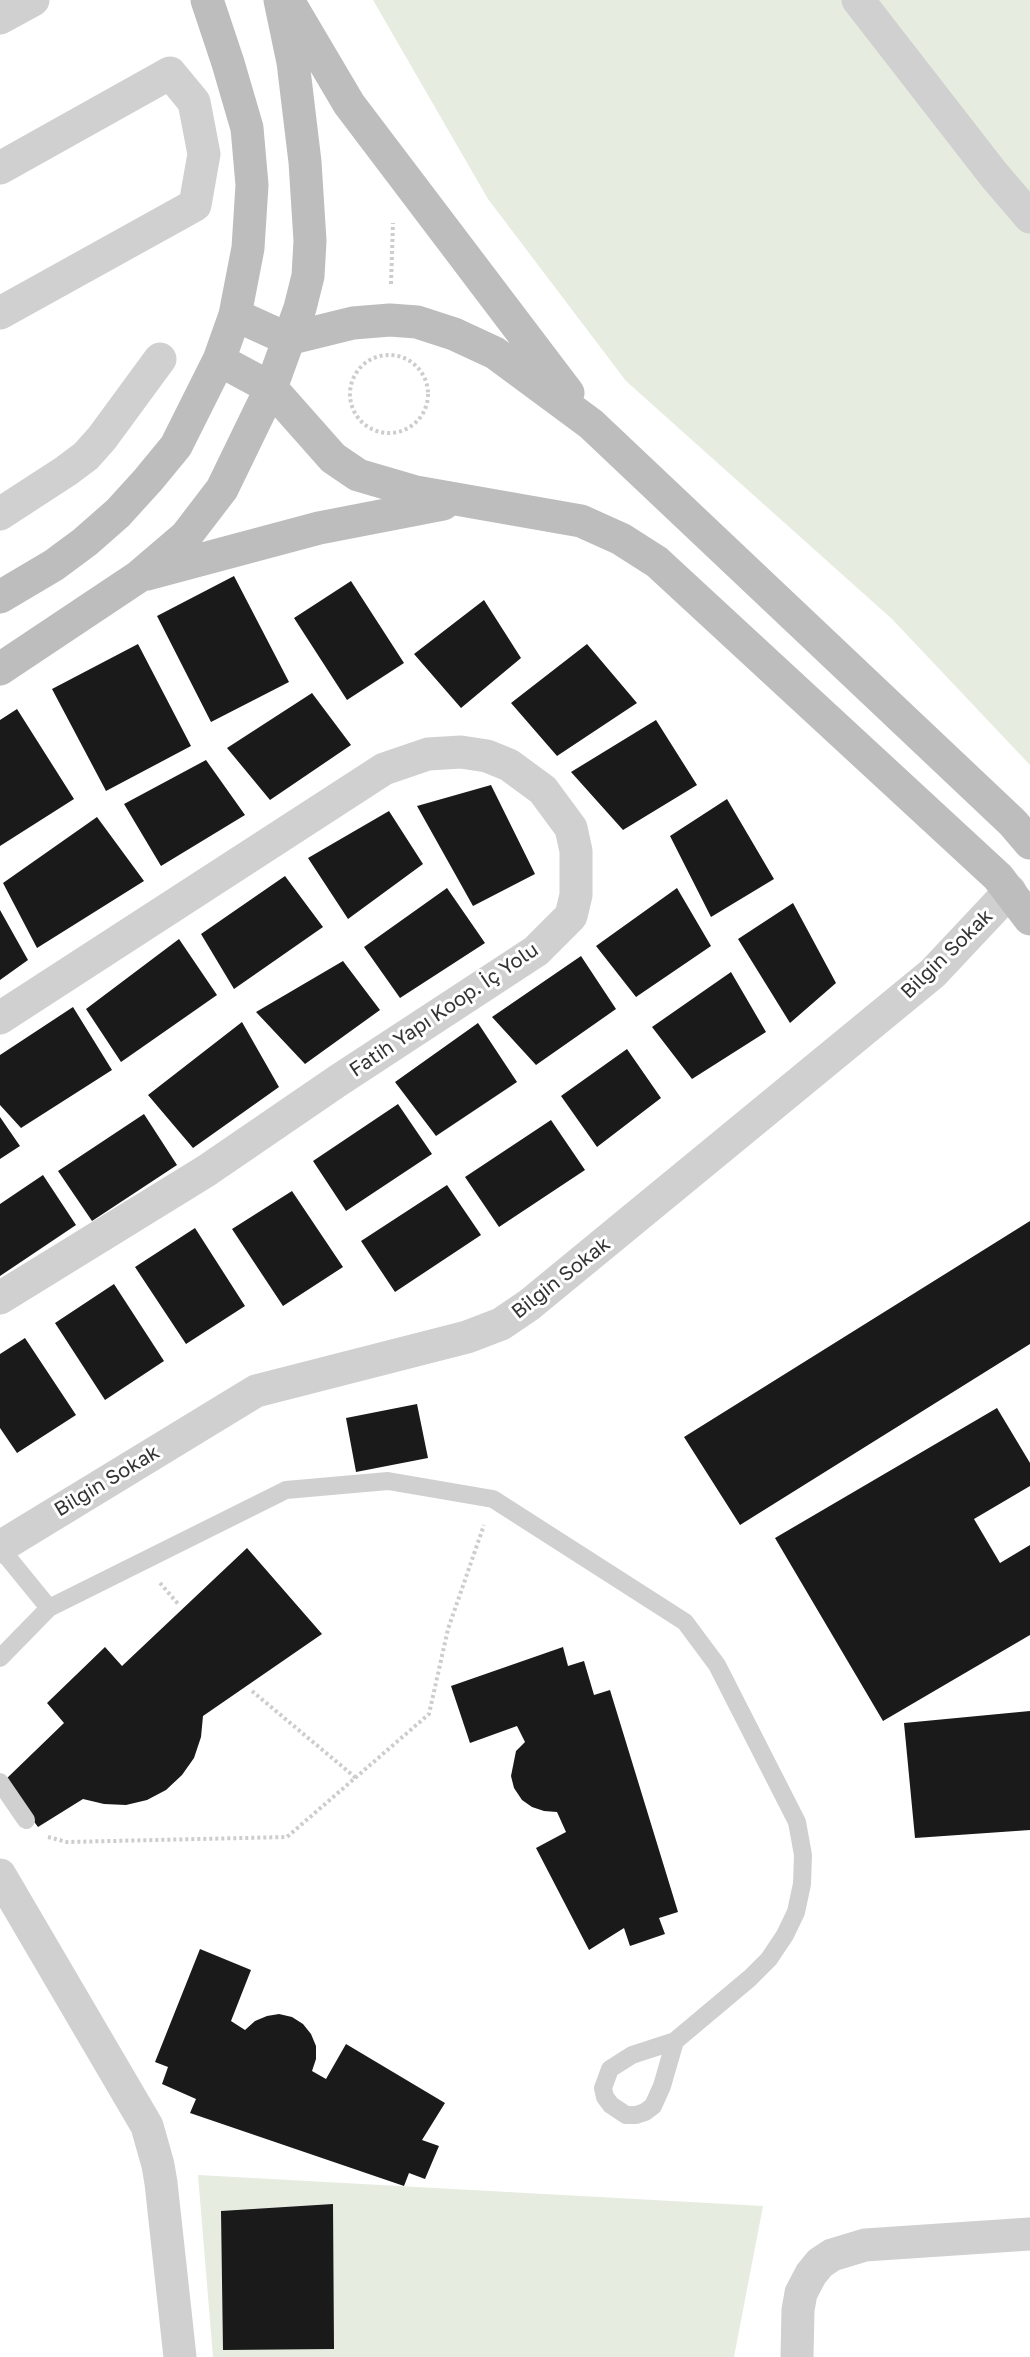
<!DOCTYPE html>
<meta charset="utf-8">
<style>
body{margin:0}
canvas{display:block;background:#fff}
</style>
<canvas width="1030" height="2357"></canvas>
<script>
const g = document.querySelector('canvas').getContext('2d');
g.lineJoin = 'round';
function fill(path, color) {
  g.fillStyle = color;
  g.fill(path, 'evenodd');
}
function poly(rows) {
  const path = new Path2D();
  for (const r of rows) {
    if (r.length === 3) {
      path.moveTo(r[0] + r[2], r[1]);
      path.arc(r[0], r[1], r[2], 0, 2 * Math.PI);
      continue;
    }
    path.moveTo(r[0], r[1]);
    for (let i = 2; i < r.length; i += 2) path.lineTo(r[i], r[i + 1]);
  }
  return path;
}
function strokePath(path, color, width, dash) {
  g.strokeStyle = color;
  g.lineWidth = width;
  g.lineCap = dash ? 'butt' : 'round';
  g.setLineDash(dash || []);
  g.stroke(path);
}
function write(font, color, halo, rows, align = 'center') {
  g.font = font + ' "Golos Text",sans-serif';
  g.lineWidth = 6;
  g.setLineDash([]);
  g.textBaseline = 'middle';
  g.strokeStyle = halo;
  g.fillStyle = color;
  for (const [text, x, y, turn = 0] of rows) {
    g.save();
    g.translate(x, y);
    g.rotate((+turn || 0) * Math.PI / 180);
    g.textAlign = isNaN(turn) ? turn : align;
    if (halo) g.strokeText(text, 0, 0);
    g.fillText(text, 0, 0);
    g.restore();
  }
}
fill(poly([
 [373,0,1030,0,1030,765,892,619,626,381,488,199],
 [198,2175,763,2206,734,2357,213,2357]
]), '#e6ecdf');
fill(poly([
 [234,576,289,682,211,722,157,616],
 [351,581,404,663,347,700,294,618],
 [484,600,521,658,461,708,414,654],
 [138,644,191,746,106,791,52,689],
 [587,644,637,703,557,756,511,703],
 [312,693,351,745,270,800,227,748],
 [17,709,74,799,0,846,0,720],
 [656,720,697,785,623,830,571,772],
 [206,760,245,815,161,866,124,804],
 [491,785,535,874,473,906,417,806],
 [727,799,774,879,711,917,670,836],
 [389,811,423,864,348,919,308,858],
 [97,817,144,881,37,948,3,883],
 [285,876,323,927,234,989,201,934],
 [447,888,485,943,400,998,364,947],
 [677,888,711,946,636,997,596,946],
 [793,903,836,983,790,1023,738,939],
 [0,910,28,960,0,980],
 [179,939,217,995,121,1062,86,1009],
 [581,956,616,1009,536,1065,492,1017],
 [343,961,380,1010,305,1064,256,1012],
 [731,972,766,1032,692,1079,652,1027],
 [73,1007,112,1070,21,1128,0,1105,0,1055],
 [242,1022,279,1087,193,1148,148,1095],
 [478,1023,517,1082,436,1136,395,1082],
 [627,1049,661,1098,597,1147,561,1096],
 [398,1104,432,1154,346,1211,313,1161],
 [144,1114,177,1165,92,1221,58,1171],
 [0,1117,20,1146,0,1159],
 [551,1120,585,1170,499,1227,465,1177],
 [43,1175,76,1225,0,1276,0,1204],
 [447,1185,481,1235,395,1292,361,1241],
 [292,1191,343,1267,283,1306,232,1229],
 [1030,1221,1030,1344,740,1525,684,1437],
 [195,1228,245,1306,186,1344,135,1267],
 [114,1284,164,1361,105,1400,55,1323],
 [25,1338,76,1415,17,1453,0,1428,0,1354],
 [417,1404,428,1458,356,1472,346,1418],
 [997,1408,1030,1463,1030,1486,974,1519,1000,1563,1030,1545,1030,1635,883,1721,775,1538],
 [247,1548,322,1634,203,1716,201,1737,194,1758,182,1775,166,1790,147,1800,126,1805,104,1804,83,1799,38,1827,4,1781,64,1723,47,1703,105,1647,122,1666],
 [563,1647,568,1666,584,1661,594,1695,610,1690,678,1912,659,1918,665,1934,630,1946,624,1928,589,1950,536,1848,566,1832,557,1812,544,1811,532,1807,522,1800,514,1788,511,1776,516,1751,525,1742,517,1726,470,1743,451,1686],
 [1030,1711,1030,1830,915,1838,904,1723],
 [200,1949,251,1970,231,2021,245,2030,255,2021,267,2016,279,2014,292,2017,303,2024,311,2034,316,2046,316,2059,312,2071,326,2079,346,2044,445,2103,422,2140,439,2146,425,2179,409,2173,404,2186,190,2113,196,2099,162,2084,168,2067,155,2062],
 [333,2204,334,2349,223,2350,221,2211]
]), '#1a1a1a');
strokePath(poly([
 [391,284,393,223],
 [389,394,39],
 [160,1583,179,1605],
 [252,1691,356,1778],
 [48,1837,67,1842,287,1837,429,1714,448,1629,484,1525]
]), '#cdcdcd', 4, [3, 3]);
strokePath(poly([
 [0,1548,49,1608],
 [0,1658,49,1608,286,1490,388,1481,493,1499,685,1622,717,1665,797,1822,803,1855,802,1884,796,1912,785,1935,769,1959,750,1978,675,2041,632,2055,610,2069,603,2088,605,2097,611,2105,626,2115,636,2115,645,2112,653,2106,662,2086,675,2041],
 [0,1782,26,1820]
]), '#d0d0d0', 18);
strokePath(poly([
 [858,0,994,175,1030,217],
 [0,18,33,0],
 [0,168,170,73,194,102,204,154,195,205,0,313],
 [0,514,66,471,86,456,102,438,160,359],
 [0,1018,384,769,428,754,461,752,487,756,509,765,543,790,571,828,576,851,576,895,571,916,536,951,339,1080,206,1171,0,1298],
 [0,1547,256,1391,467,1337,501,1324,529,1305,933,973,1010,891],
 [0,1875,147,2126,158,2165,161,2183,180,2357],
 [797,2357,798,2310,801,2293,811,2274,820,2263,832,2255,865,2245,1030,2234]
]), '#d0d0d0', 33);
strokePath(poly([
 [290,4,349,104,568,393],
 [235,315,288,339,353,323,390,320,417,322,454,334,495,353,591,424,1013,823,1030,843],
 [219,360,271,388,333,458,358,475,416,492,581,521,621,539,657,562,998,877,1030,919],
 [147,574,319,528,443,504],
 [0,597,54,565,85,542,118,513,148,480,176,446,219,360,235,315,248,248,252,185,247,128,228,63,207,0],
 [0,669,138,577,186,536,222,489,271,388,300,308,308,276,310,241,305,162,293,62,280,0]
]), '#bdbdbd', 33);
write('20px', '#333', '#fff', [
 ["Bilgin Sokak",947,954,-44],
 ["Fatih Yapı Koop. İç Yolu",444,1010,-34],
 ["Bilgin Sokak",561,1278,-38],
 ["Bilgin Sokak",107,1481,-31]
]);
</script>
